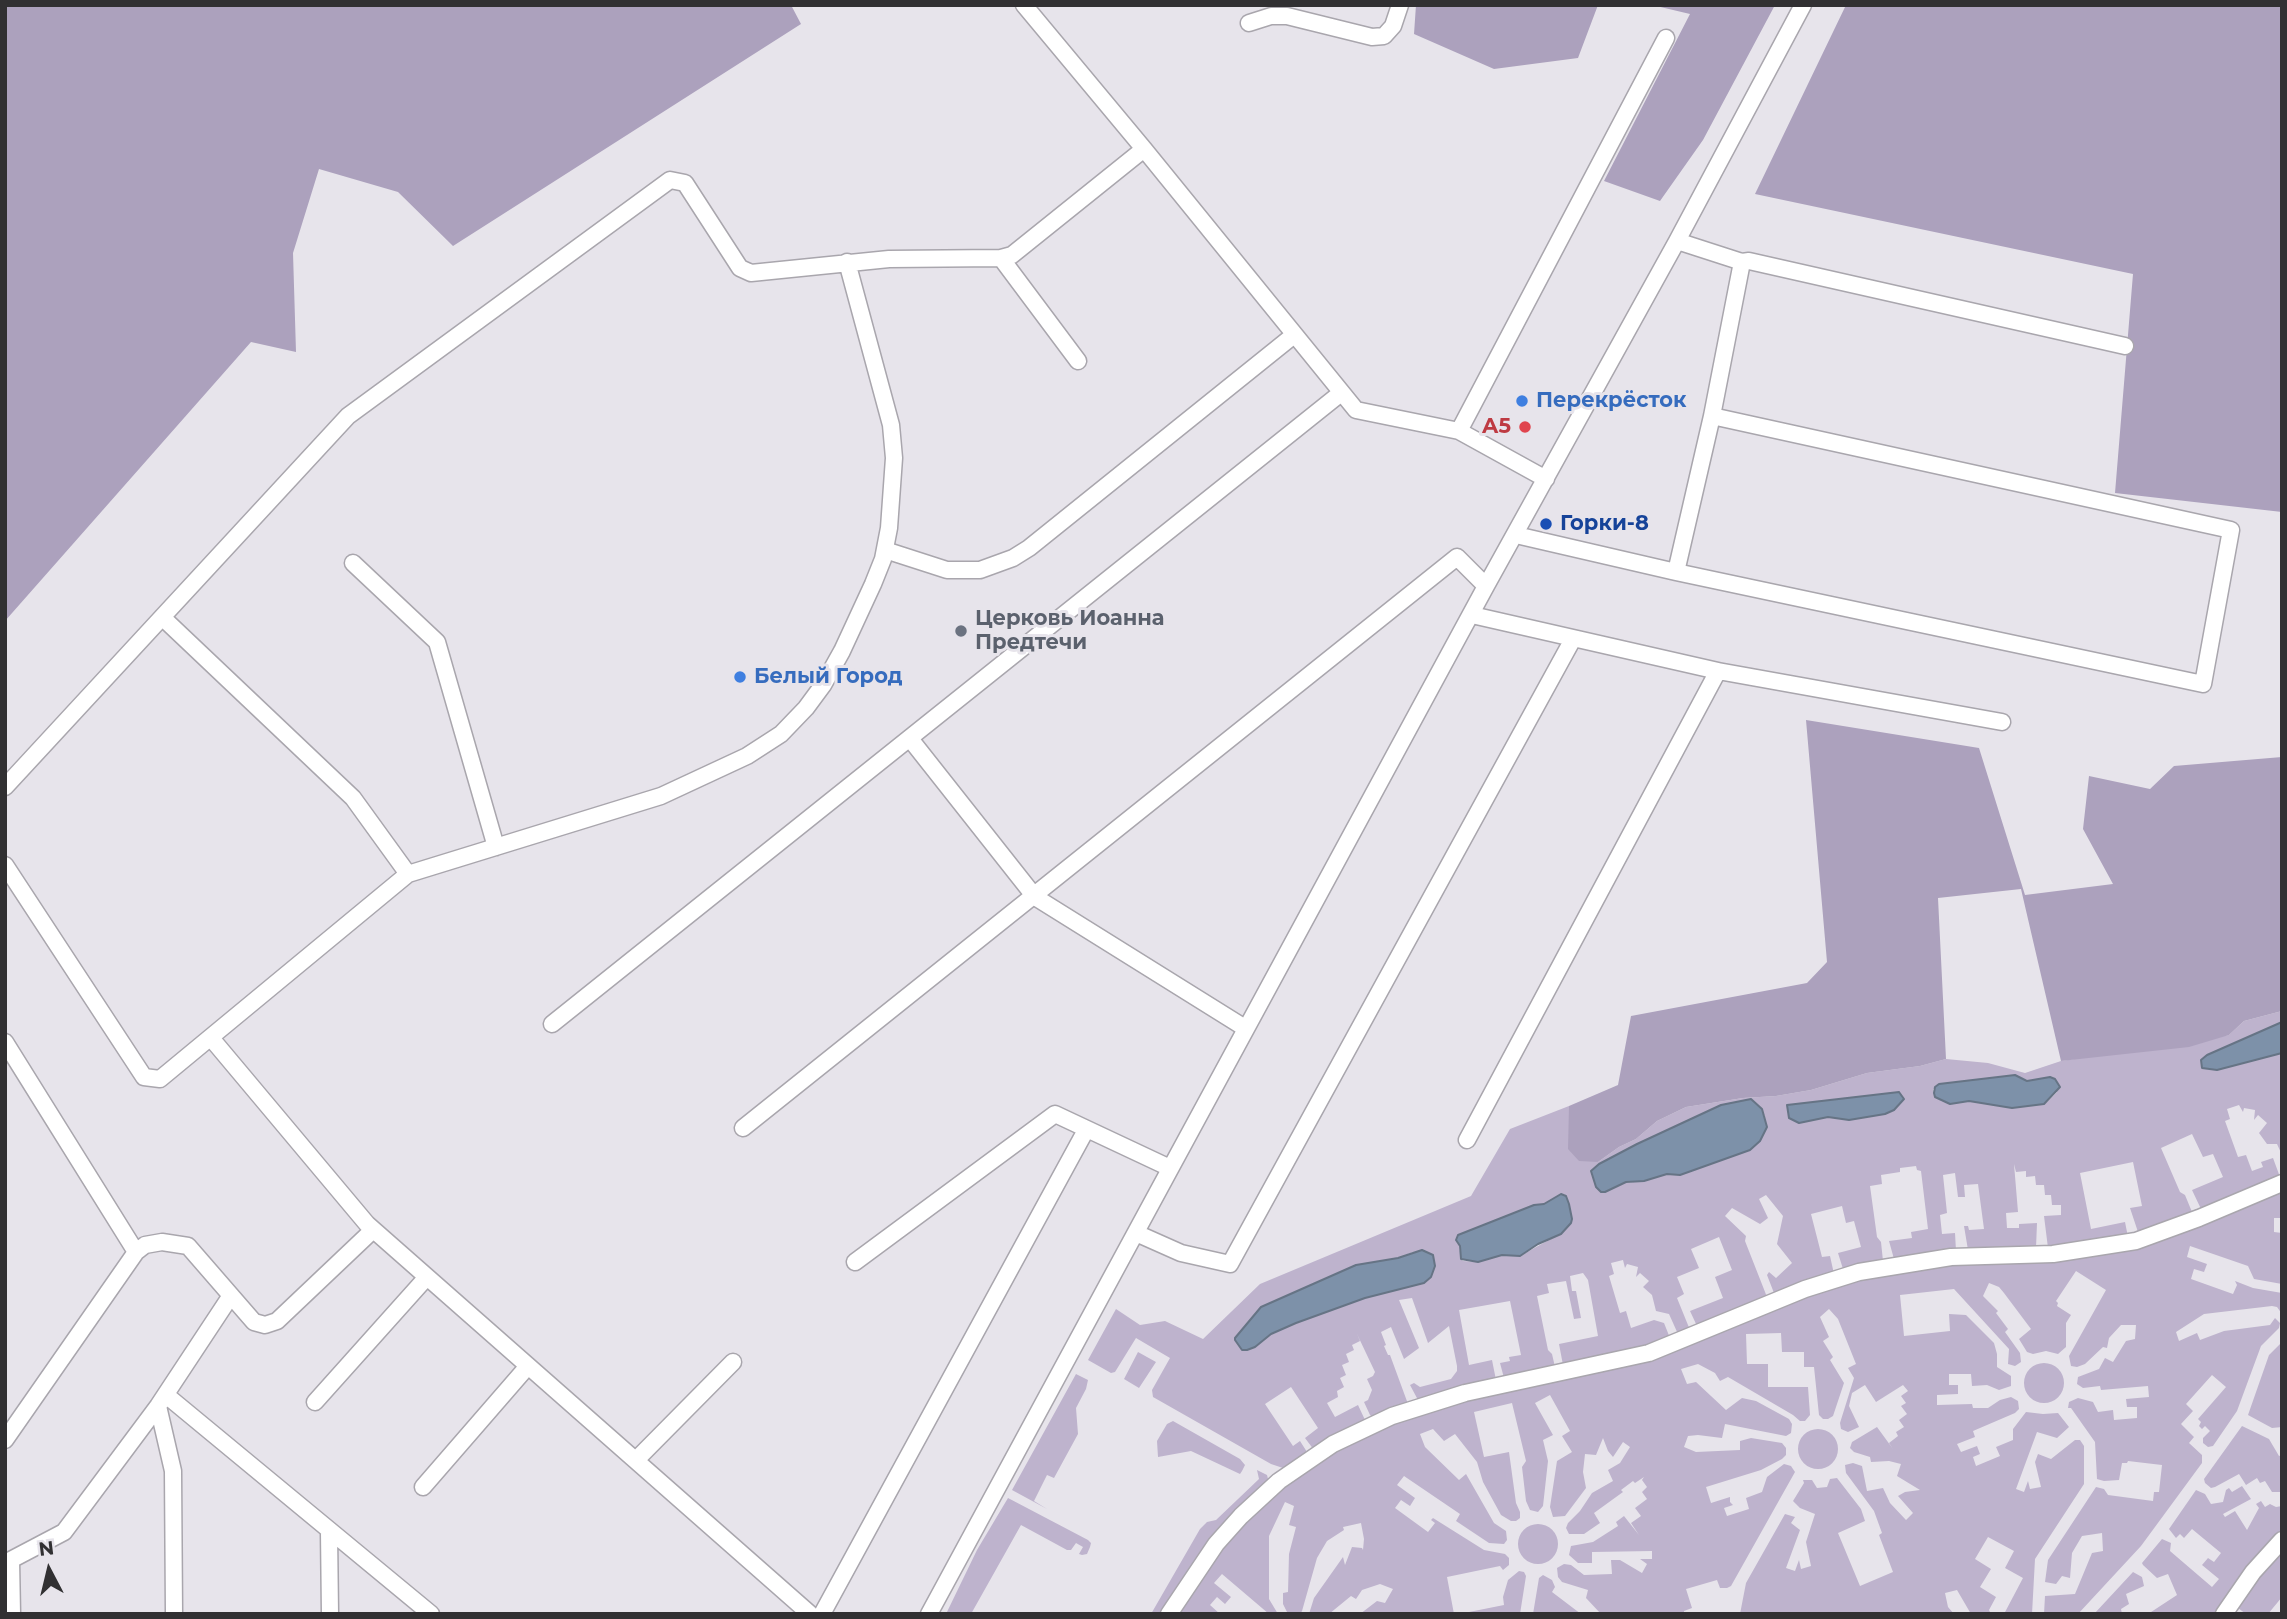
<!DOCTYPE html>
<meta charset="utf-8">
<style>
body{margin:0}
#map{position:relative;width:2287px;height:1619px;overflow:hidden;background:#e7e4eb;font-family:Montserrat,sans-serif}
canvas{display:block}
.frame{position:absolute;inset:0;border:7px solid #313032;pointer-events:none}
.north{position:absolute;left:14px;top:1535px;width:70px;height:70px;-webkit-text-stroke:5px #e7e4eb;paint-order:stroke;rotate:353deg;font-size:19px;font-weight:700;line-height:28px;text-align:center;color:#313032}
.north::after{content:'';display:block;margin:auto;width:24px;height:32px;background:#313032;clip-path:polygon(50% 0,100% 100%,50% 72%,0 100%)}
</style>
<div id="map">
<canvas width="2287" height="1619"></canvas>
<div class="frame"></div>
<div class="north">N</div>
</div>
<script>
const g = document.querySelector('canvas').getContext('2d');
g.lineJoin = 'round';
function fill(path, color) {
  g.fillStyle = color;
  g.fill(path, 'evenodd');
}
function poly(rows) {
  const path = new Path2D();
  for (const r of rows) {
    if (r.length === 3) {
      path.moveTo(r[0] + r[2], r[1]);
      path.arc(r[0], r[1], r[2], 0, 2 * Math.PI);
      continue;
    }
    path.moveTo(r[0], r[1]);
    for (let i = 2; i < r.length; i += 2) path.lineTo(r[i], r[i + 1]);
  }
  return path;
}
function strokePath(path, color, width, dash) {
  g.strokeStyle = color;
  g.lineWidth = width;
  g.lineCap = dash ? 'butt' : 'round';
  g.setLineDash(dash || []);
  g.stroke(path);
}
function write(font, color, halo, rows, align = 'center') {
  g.font = font + ' Montserrat,sans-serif';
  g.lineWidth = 6;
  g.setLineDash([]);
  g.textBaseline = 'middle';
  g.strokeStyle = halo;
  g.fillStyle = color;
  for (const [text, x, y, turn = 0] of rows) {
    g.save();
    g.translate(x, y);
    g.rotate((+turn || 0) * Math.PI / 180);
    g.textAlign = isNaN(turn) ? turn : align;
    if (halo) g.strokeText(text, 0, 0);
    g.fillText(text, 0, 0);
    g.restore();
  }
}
fill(poly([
 [2282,1011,2282,1022,2207,1055,2217,1070,2282,1053,2282,1155,2277,1144,2267,1144,2259,1133,2267,1123,2258,1115,2254,1120,2255,1110,2244,1108,2243,1112,2239,1105,2227,1109,2230,1119,2225,1121,2238,1157,2246,1155,2252,1171,2263,1167,2261,1162,2273,1158,2280,1177,2201,1209,2192,1190,2223,1177,2213,1154,2203,1157,2192,1134,2161,1148,2180,1192,2185,1195,2192,1212,2138,1232,2130,1208,2142,1206,2133,1162,2080,1173,2091,1229,2125,1222,2128,1237,2048,1248,2044,1216,2061,1215,2061,1205,2052,1205,2051,1195,2045,1195,2044,1185,2036,1185,2035,1176,2026,1177,2026,1171,2016,1172,2014,1164,2018,1212,2006,1213,2007,1228,2019,1228,2019,1224,2037,1223,2036,1248,1968,1250,1964,1226,1968,1226,1969,1230,1984,1229,1978,1184,1964,1185,1965,1197,1958,1197,1955,1173,1943,1175,1947,1213,1940,1215,1942,1234,1955,1233,1956,1251,1894,1259,1889,1241,1912,1238,1911,1232,1928,1229,1921,1171,1917,1170,1916,1166,1900,1168,1900,1172,1881,1175,1882,1184,1870,1186,1877,1237,1881,1242,1883,1261,1843,1269,1838,1253,1861,1247,1854,1221,1846,1223,1842,1206,1811,1214,1822,1257,1830,1256,1834,1274,1774,1293,1767,1275,1769,1272,1776,1278,1792,1263,1777,1244,1783,1216,1766,1195,1759,1199,1768,1218,1760,1224,1732,1208,1725,1216,1746,1236,1745,1241,1767,1297,1697,1326,1690,1311,1723,1298,1715,1277,1732,1270,1719,1237,1691,1249,1699,1268,1677,1277,1684,1294,1677,1298,1690,1330,1678,1334,1669,1314,1656,1311,1652,1295,1643,1287,1649,1281,1640,1273,1636,1277,1638,1267,1627,1264,1625,1268,1623,1260,1611,1263,1614,1274,1609,1276,1620,1313,1626,1311,1631,1328,1654,1320,1664,1323,1670,1338,1669,1341,1563,1365,1559,1344,1598,1336,1588,1280,1583,1273,1570,1276,1572,1291,1576,1291,1581,1318,1574,1319,1566,1281,1547,1284,1549,1293,1537,1296,1548,1350,1552,1354,1555,1367,1504,1378,1500,1363,1510,1361,1509,1357,1521,1355,1510,1301,1459,1310,1469,1365,1492,1360,1496,1380,1418,1400,1410,1385,1414,1383,1420,1387,1451,1379,1457,1371,1457,1366,1449,1326,1428,1343,1412,1298,1399,1300,1419,1348,1404,1359,1391,1327,1381,1332,1386,1345,1384,1346,1388,1355,1390,1355,1408,1404,1374,1418,1370,1415,1364,1402,1368,1400,1372,1390,1367,1379,1373,1376,1375,1372,1357,1334,1360,1341,1352,1345,1354,1350,1346,1354,1349,1362,1342,1365,1346,1375,1340,1378,1344,1387,1337,1391,1338,1397,1327,1403,1335,1417,1358,1405,1365,1420,1314,1450,1305,1438,1318,1428,1291,1387,1265,1404,1293,1446,1300,1441,1307,1452,1286,1469,1271,1464,1153,1397,1152,1390,1170,1358,1136,1338,1115,1372,1111,1373,1088,1360,1116,1309,1140,1325,1165,1321,1203,1339,1260,1284,1471,1196,1510,1129,1569,1106,1569,1149,1598,1162,1619,1147,1636,1139,1657,1121,1686,1107,1743,1098,1776,1096,1811,1090,1867,1073,1920,1066,1946,1059,1988,1063,2025,1073,2061,1061,2229,1035,2244,1021],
 [2015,1075,2057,1092,2047,1102,2012,1108,1969,1101,1950,1104,1935,1097,1933,1089],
 [1765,1115,1750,1150,1680,1175,1667,1174,1644,1181,1623,1183],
 [1564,1194,1569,1204,1547,1241,1520,1256,1502,1255,1478,1262,1463,1261,1461,1259,1459,1244,1498,1219,1534,1205,1544,1204],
 [1413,1252,1424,1283,1365,1298,1296,1323,1271,1334,1255,1347,1245,1350,1356,1265,1398,1258],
 [2282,1190,2282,1218,2274,1218,2274,1232,2282,1233,2282,1284,2254,1279,2248,1266,2190,1246,2187,1257,2207,1264,2204,1272,2194,1269,2191,1279,2233,1294,2237,1285,2235,1281,2253,1288,2282,1293,2282,1314,2277,1307,2272,1306,2204,1314,2176,1332,2179,1341,2197,1333,2200,1340,2224,1331,2270,1325,2275,1318,2280,1323,2279,1328,2261,1346,2237,1411,2213,1446,2208,1447,2203,1443,2203,1438,2210,1431,2205,1426,2202,1429,2199,1426,2201,1422,2198,1419,2226,1387,2212,1375,2186,1404,2193,1411,2181,1424,2194,1437,2189,1443,2202,1455,2202,1463,2141,1546,2078,1614,2044,1614,2045,1596,2075,1594,2092,1553,2103,1551,2102,1533,2082,1536,2072,1553,2070,1578,2062,1576,2056,1584,2045,1582,2048,1560,2096,1487,2104,1489,2108,1495,2153,1501,2154,1492,2159,1492,2162,1465,2128,1461,2127,1463,2122,1463,2119,1480,2104,1481,2097,1479,2095,1442,2071,1408,2068,1408,2069,1402,2078,1398,2093,1402,2098,1412,2113,1410,2114,1420,2137,1418,2137,1407,2127,1407,2126,1399,2149,1397,2148,1386,2101,1390,2100,1386,2083,1388,2077,1384,2078,1377,2099,1369,2105,1358,2113,1362,2126,1341,2135,1339,2136,1325,2121,1325,2109,1338,2107,1348,2103,1347,2085,1364,2077,1367,2071,1366,2069,1356,2106,1290,2076,1271,2056,1301,2058,1303,2057,1306,2071,1315,2066,1323,2066,1347,2058,1354,2046,1351,2033,1354,2027,1352,2019,1339,2031,1329,2004,1293,1999,1287,1989,1283,1983,1296,1998,1311,1996,1313,2008,1329,2005,1332,2020,1353,2021,1362,2015,1366,2008,1364,2009,1349,1954,1289,1900,1295,1904,1336,1950,1331,1949,1314,1966,1315,1994,1343,1997,1354,1997,1367,2011,1376,2011,1386,1999,1390,1987,1385,1972,1386,1971,1374,1949,1374,1949,1385,1958,1385,1958,1394,1937,1395,1937,1405,1972,1404,1973,1408,1988,1408,2000,1400,2011,1397,2018,1401,2019,1409,2015,1413,1973,1431,1975,1437,1957,1444,1961,1452,1977,1446,1980,1454,1973,1457,1976,1466,2000,1456,1996,1447,2013,1440,2013,1429,2026,1412,2043,1414,2058,1413,2069,1427,2057,1438,2037,1432,2016,1489,2024,1492,2028,1481,2030,1489,2041,1487,2035,1462,2038,1454,2051,1459,2075,1440,2080,1440,2084,1446,2084,1484,2035,1559,2032,1614,2004,1614,2023,1578,2005,1568,2014,1551,1988,1537,1975,1559,1991,1569,1980,1587,1996,1597,1989,1610,1991,1614,1971,1614,1957,1590,1945,1593,1948,1607,1954,1614,1740,1614,1746,1583,1785,1514,1795,1517,1791,1523,1800,1530,1786,1568,1795,1571,1799,1560,1801,1569,1811,1566,1806,1542,1815,1514,1800,1508,1793,1501,1804,1483,1803,1480,1812,1480,1817,1488,1827,1487,1830,1479,1837,1478,1861,1509,1865,1521,1838,1533,1860,1586,1893,1572,1879,1535,1882,1533,1874,1511,1846,1473,1845,1465,1853,1463,1862,1466,1867,1491,1883,1488,1890,1503,1906,1520,1913,1513,1898,1496,1905,1492,1920,1490,1897,1476,1901,1464,1889,1461,1871,1462,1870,1457,1854,1452,1850,1448,1852,1442,1877,1427,1893,1449,1889,1443,1898,1436,1896,1432,1904,1427,1899,1420,1907,1414,1901,1406,1906,1403,1901,1396,1908,1391,1903,1385,1876,1402,1865,1385,1852,1393,1849,1406,1859,1427,1848,1432,1841,1429,1840,1423,1854,1378,1848,1368,1856,1364,1838,1319,1829,1309,1820,1317,1829,1337,1823,1341,1833,1357,1830,1360,1844,1383,1833,1416,1828,1419,1823,1419,1819,1415,1814,1367,1804,1367,1804,1352,1782,1352,1781,1333,1746,1334,1747,1364,1768,1364,1768,1387,1808,1387,1810,1415,1805,1421,1800,1421,1793,1415,1728,1377,1720,1381,1715,1373,1698,1364,1681,1369,1687,1384,1696,1382,1726,1410,1742,1398,1756,1401,1789,1419,1792,1424,1791,1433,1786,1436,1725,1424,1722,1438,1698,1435,1688,1436,1684,1447,1696,1452,1740,1450,1740,1441,1751,1438,1782,1443,1786,1448,1786,1455,1782,1459,1761,1470,1706,1487,1711,1503,1730,1497,1730,1502,1733,1505,1724,1508,1727,1516,1749,1509,1746,1498,1762,1492,1767,1477,1784,1464,1791,1466,1795,1472,1731,1586,1727,1588,1720,1588,1717,1580,1686,1589,1692,1608,1684,1611,1684,1614,1601,1614,1586,1598,1588,1590,1562,1582,1558,1577,1557,1568,1564,1564,1571,1565,1584,1575,1612,1574,1611,1560,1620,1560,1642,1573,1647,1564,1640,1559,1652,1559,1652,1551,1592,1552,1592,1563,1578,1563,1569,1555,1571,1546,1593,1542,1618,1526,1616,1522,1624,1516,1639,1535,1631,1523,1641,1516,1635,1508,1647,1499,1642,1492,1647,1487,1642,1480,1644,1477,1635,1483,1633,1481,1621,1490,1623,1492,1594,1513,1600,1523,1584,1534,1569,1534,1566,1528,1568,1523,1580,1511,1592,1493,1613,1481,1608,1470,1620,1463,1630,1447,1623,1442,1613,1457,1608,1451,1603,1438,1596,1455,1585,1454,1583,1472,1586,1488,1565,1516,1553,1517,1550,1507,1557,1461,1572,1452,1562,1436,1570,1431,1550,1395,1535,1403,1553,1435,1543,1440,1548,1461,1543,1506,1538,1512,1530,1510,1526,1501,1522,1467,1526,1461,1512,1403,1474,1412,1484,1457,1509,1452,1516,1503,1520,1512,1520,1518,1516,1521,1511,1521,1501,1515,1483,1482,1477,1462,1455,1434,1444,1441,1433,1429,1420,1434,1425,1447,1459,1480,1466,1474,1494,1523,1506,1531,1507,1540,1504,1544,1489,1543,1456,1521,1460,1514,1404,1476,1397,1485,1415,1498,1410,1506,1401,1500,1395,1508,1428,1532,1435,1523,1431,1520,1433,1518,1484,1550,1505,1554,1509,1558,1509,1565,1503,1570,1500,1566,1447,1577,1454,1614,1360,1614,1377,1601,1385,1603,1393,1589,1380,1584,1362,1590,1356,1599,1351,1596,1329,1614,1309,1614,1314,1598,1343,1557,1345,1565,1352,1547,1362,1548,1363,1550,1364,1539,1361,1523,1343,1527,1344,1530,1327,1541,1317,1558,1302,1611,1300,1614,1288,1614,1283,1604,1283,1593,1288,1592,1289,1554,1296,1527,1289,1525,1294,1506,1285,1502,1269,1536,1269,1599,1278,1614,1269,1614,1222,1574,1214,1583,1231,1597,1225,1604,1217,1597,1210,1605,1220,1614,1178,1614,1222,1548,1246,1521,1284,1487,1337,1451,1395,1423,1467,1400,1651,1360,1779,1307,1861,1279,1952,1264,2054,1261,2138,1248,2188,1230],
 [2282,1342,2282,1427,2272,1428,2248,1415,2269,1355],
 [1138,1352,1156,1362,1139,1388,1124,1379],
 [2044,1383,20],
 [1076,1374,1088,1380,1086,1389,1076,1408,1078,1434,1054,1478,1047,1475,1034,1501,1047,1509,1012,1490],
 [1173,1421,1240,1459,1245,1465,1242,1471,1240,1474,1191,1451,1158,1457,1157,1441,1167,1424],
 [2242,1426,2269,1439,2279,1456,2282,1455,2282,1492,2272,1492,2265,1481,2260,1483,2257,1478,2246,1485,2239,1474,2215,1487,2211,1488,2205,1483,2204,1479],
 [1818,1449,20],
 [1257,1470,1267,1475,1269,1483,1165,1614,1151,1614,1200,1529,1207,1522,1216,1520,1259,1479],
 [2242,1486,2251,1499,2223,1514,2225,1517,2235,1511,2247,1530,2259,1508,2256,1504,2261,1501,2265,1507,2270,1504,2276,1507,2282,1506,2282,1531,2227,1597,2216,1614,2148,1614,2177,1595,2168,1574,2157,1578,2143,1565,2142,1563,2162,1539,2171,1543,2170,1551,2212,1587,2219,1579,2202,1565,2208,1558,2214,1562,2221,1553,2192,1529,2184,1538,2180,1534,2176,1538,2169,1529,2196,1490,2205,1494,2211,1504,2223,1502,2226,1490,2229,1488,2232,1492],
 [1008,1498,1088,1540,1091,1543,1090,1547,1087,1554,1082,1555,1079,1554,1083,1547,1076,1543,1071,1550,1067,1550,1021,1525,971,1614,946,1614,977,1550],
 [1538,1544,20],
 [2282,1550,2282,1597,2268,1614,2246,1614,2238,1608,2238,1600],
 [1519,1571,1524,1572,1526,1576,1520,1614,1459,1614,1504,1605,1503,1597,1508,1580],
 [2133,1572,2142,1577,2144,1586,2126,1594,2129,1604,2121,1609,2122,1614,2094,1614],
 [1543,1575,1552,1580,1555,1587,1552,1592,1581,1614,1533,1614,1539,1578]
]), '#beb3cd');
fill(poly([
 [5,5,791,5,801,24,453,246,398,192,319,169,293,253,296,352,251,342,5,621],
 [1416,5,1598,5,1578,58,1494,69,1414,34],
 [1652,5,1775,5,1703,140,1660,201,1604,181,1690,14],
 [1846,5,2282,5,2282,512,2115,493,2133,274,1755,194],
 [1806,720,1979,748,2025,895,2113,884,2083,829,2089,776,2150,789,2174,766,2282,757,2282,1011,2244,1021,2229,1035,2189,1047,2061,1061,2021,889,1938,898,1946,1059,1920,1066,1867,1073,1811,1090,1776,1096,1743,1098,1686,1107,1657,1121,1636,1139,1619,1147,1598,1162,1579,1161,1568,1149,1569,1106,1618,1085,1631,1016,1807,983,1827,962]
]), '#aca1bd');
const water = poly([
 [2282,1022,2282,1053,2217,1070,2202,1068,2201,1060,2207,1055,2282,1022],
 [2015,1075,2027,1081,2050,1077,2055,1079,2060,1087,2044,1104,2012,1108,1969,1101,1950,1104,1935,1097,1934,1093,1935,1087,1939,1084,2015,1075],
 [1899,1092,1904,1099,1894,1110,1885,1114,1849,1120,1828,1117,1799,1123,1789,1118,1787,1105,1899,1092],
 [1751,1099,1762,1109,1767,1127,1760,1141,1750,1150,1680,1175,1667,1174,1644,1181,1626,1182,1605,1192,1601,1192,1596,1187,1591,1171,1599,1164,1637,1144,1721,1105,1751,1099],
 [1561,1194,1566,1196,1569,1204,1572,1219,1571,1223,1561,1234,1538,1244,1520,1256,1502,1255,1478,1262,1461,1259,1460,1246,1456,1240,1458,1235,1534,1205,1544,1204,1561,1194],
 [1422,1250,1433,1255,1435,1266,1431,1277,1424,1283,1365,1298,1296,1323,1271,1334,1255,1347,1247,1350,1242,1350,1235,1340,1235,1338,1261,1307,1356,1265,1398,1258,1422,1250]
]);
fill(water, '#7d91a9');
strokePath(water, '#667485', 2);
const minor = poly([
 [1024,5,1144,149,1356,410,1459,431,1666,38],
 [1249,23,1271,16,1287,16,1372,37,1384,36,1393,26,1400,5],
 [1677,241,1742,262,1749,261,2125,346],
 [1001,258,1078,361],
 [1459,431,1546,479],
 [1516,535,1676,572,2203,684,2231,530,1712,416],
 [885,550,947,570,980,570,1013,558,1029,548,1294,335],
 [353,563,437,642,496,847],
 [1676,572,1712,416,1742,262],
 [1472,615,1718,671,2002,722],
 [162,617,353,798,408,874],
 [911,740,1035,897,1245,1028],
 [5,787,348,416,670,180,685,183,740,268,751,273,889,259,1001,258,1012,255,1144,149],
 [5,865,144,1077,160,1079,408,874,661,796,747,756,781,734,806,708,823,685,842,651,873,584,883,559,889,528,894,458,891,425,847,262],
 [552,1024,1341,393],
 [211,1038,367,1224,810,1614],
 [5,1042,136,1252],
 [743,1128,1457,557,1486,586],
 [1467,1140,1718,671],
 [1136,1233,1181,1253,1230,1264,1573,639],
 [855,1262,1055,1114,1170,1168],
 [166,1395,431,1614],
 [315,1402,426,1278],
 [158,1406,173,1471,174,1614],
 [5,1440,136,1252,145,1245,162,1242,188,1246,254,1322,265,1325,277,1321,373,1230],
 [637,1459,733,1362],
 [423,1487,528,1366],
 [329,1532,330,1614],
 [11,1560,12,1614],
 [5,1563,64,1532,158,1406,230,1297],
 [822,1614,1086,1130],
 [929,1614,1486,586,1677,241,1803,5],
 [1169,1614,1216,1544,1241,1516,1279,1481,1333,1444,1392,1416,1465,1393,1649,1353,1805,1289,1859,1272,1951,1257,2053,1254,2136,1241,2199,1218,2282,1183],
 [2224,1614,2253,1572,2282,1540]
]);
strokePath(minor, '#a9a6ad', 19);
strokePath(minor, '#fff', 16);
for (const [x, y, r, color] of [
 [1522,401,7,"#3f7fe0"],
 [1525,427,7,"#e0444e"],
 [1546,524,7,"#1a4fb4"],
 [961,631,7,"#6b7280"],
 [740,677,7,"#3f7fe0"]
]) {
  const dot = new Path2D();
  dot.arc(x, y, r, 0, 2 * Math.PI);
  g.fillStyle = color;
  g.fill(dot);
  strokePath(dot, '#e7e4eb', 2.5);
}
write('bold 21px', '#366cbe', '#e7e4eb', [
 ["Перекрёсток",1536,401],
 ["Белый Город",754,677]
], 'left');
write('bold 21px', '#be3a42', '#e7e4eb', [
 ["А5",1511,427]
], 'right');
write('bold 21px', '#164399', '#e7e4eb', [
 ["Горки-8",1560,524]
], 'left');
write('bold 21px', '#5b616d', '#e7e4eb', [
 ["Церковь Иоанна",975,619],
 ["Предтечи",975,643]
], 'left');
</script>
